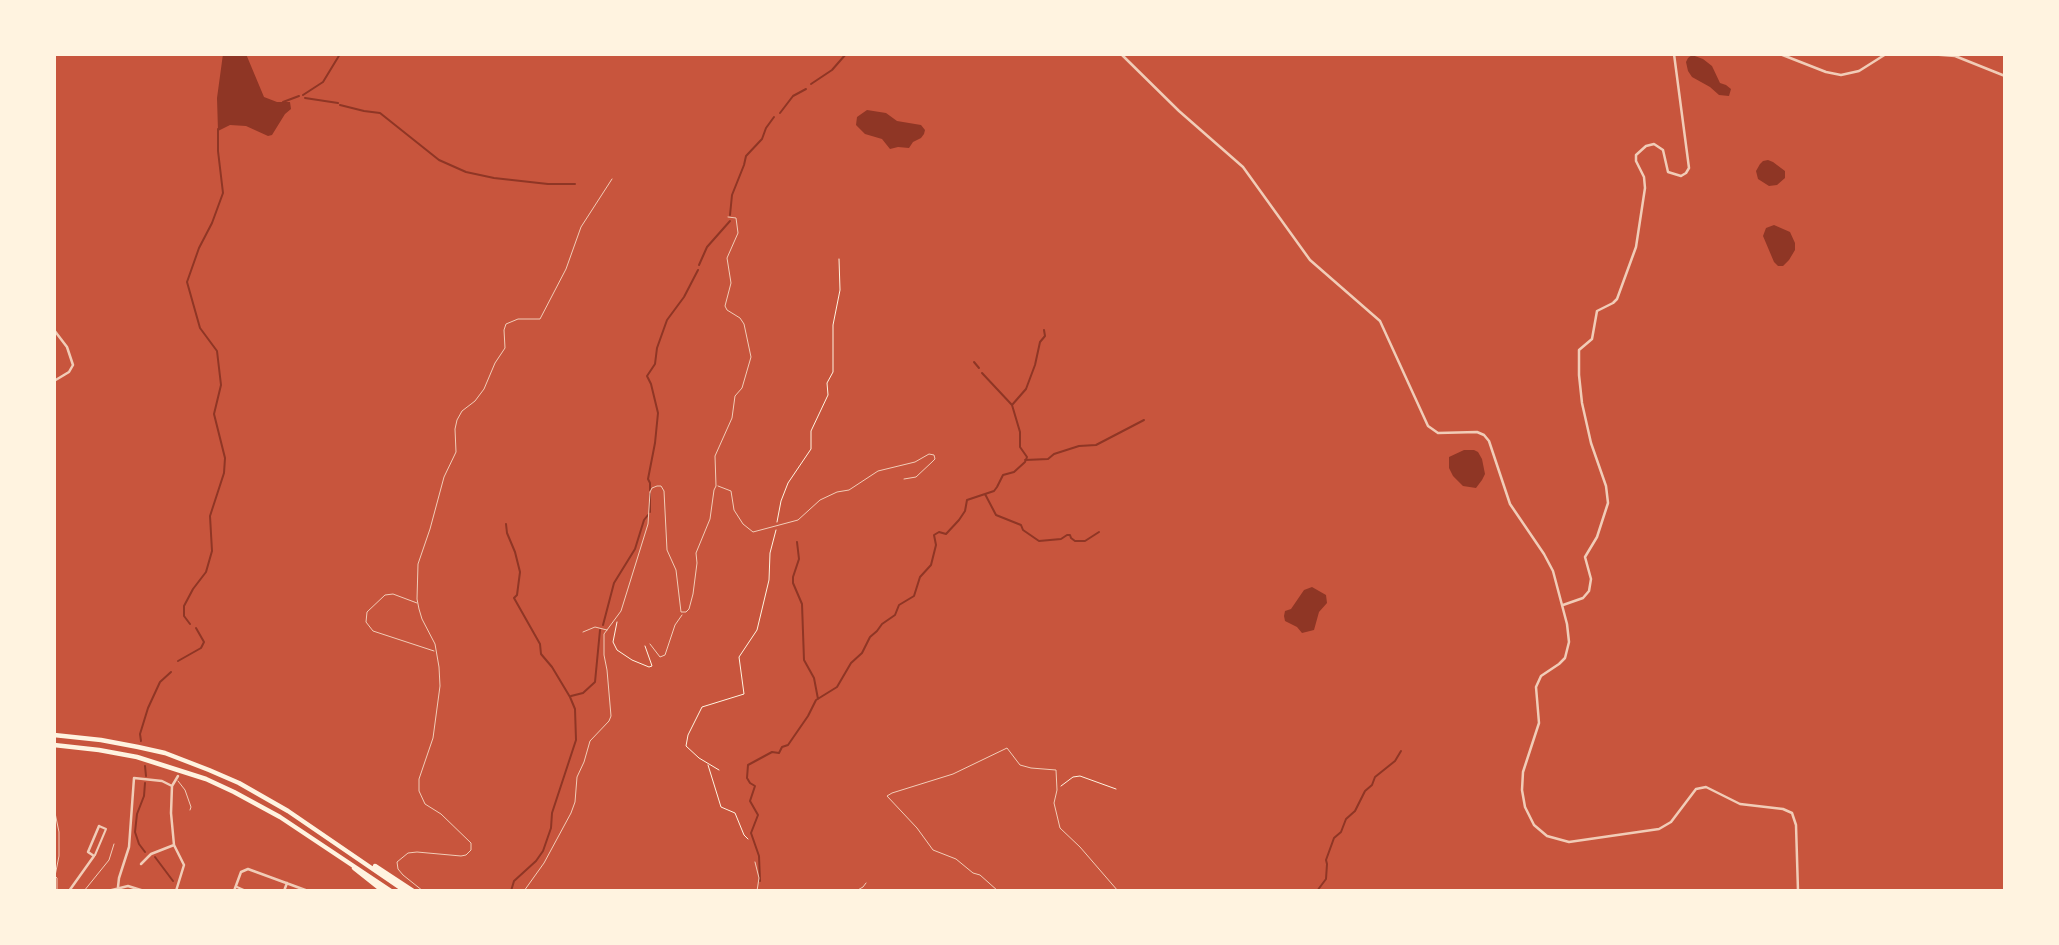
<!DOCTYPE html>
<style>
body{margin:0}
#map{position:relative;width:2059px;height:945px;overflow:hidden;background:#c8553d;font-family:"Alegreya Sans",sans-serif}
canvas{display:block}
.frame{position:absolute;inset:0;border:56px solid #fff3e0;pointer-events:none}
</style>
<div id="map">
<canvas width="2059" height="945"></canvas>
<div class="frame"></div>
</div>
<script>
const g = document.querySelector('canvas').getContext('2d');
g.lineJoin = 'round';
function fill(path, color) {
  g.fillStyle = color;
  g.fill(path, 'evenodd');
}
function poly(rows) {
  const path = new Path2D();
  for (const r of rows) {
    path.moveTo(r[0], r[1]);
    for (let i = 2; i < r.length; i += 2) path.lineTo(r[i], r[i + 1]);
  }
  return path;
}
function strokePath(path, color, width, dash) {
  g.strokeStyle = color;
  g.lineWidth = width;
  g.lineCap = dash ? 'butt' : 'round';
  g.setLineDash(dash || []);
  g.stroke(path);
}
fill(poly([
 [223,54,246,54,264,97,277,102,290,102,291,109,285,114,272,135,268,136,246,126,230,125,218,131,217,98],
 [1692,55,1703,59,1712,66,1720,83,1726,85,1731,89,1729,96,1719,95,1710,87,1692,77,1688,71,1686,62,1688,58],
 [867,110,886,113,897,121,921,125,925,130,924,134,921,138,913,142,909,148,898,147,890,149,882,139,865,134,856,125,857,117],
 [1768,160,1773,162,1785,171,1785,178,1777,185,1769,186,1758,179,1756,171,1760,164,1763,161],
 [1774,225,1790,232,1795,243,1795,250,1789,260,1783,266,1778,266,1774,262,1763,236,1766,228],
 [1464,450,1474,450,1478,452,1482,459,1485,474,1482,480,1476,488,1463,486,1453,476,1449,468,1449,457],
 [1312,587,1326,595,1327,603,1319,612,1314,630,1302,633,1297,627,1285,621,1284,616,1285,611,1291,609,1304,590]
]), '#8f3625');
strokePath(poly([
 [811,84,832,70,846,54],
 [303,95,323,82,340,54],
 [305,98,338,103],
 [283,102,299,96],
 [340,105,364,111,380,113,439,160,466,172,494,178,548,184,575,184],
 [780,113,793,96,806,89],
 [730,215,732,195,744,165,746,156,762,139,766,128,774,117],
 [699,265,707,247,730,221],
 [974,362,979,368],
 [982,373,1012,405],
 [1025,460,1048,459,1054,454,1079,446,1096,445,1144,420],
 [650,490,650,483,648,479,655,443,658,413,651,384,647,376,655,364,657,348,667,320,684,297,698,270],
 [985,494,996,515,1021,525,1023,530,1039,541,1061,539,1067,535,1070,535,1071,538,1075,541,1085,541,1099,532],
 [650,512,650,494],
 [506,524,507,533,515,552,520,572,517,595,514,598,540,644,541,654,552,667,570,697,575,709,576,740,552,813,551,828,543,851,536,861,514,881,511,891],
 [797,542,799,559,793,577,793,583,802,604,804,660,814,678,818,699],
 [190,624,184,616,184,606,193,589,206,572,212,551,210,516,224,473,225,458,214,414,221,385,217,351,200,328,187,282,199,248,212,223,223,193,218,151,218,129],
 [603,625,614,583,635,549,644,520,648,515],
 [178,661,201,648,204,642,196,628],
 [571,696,583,693,595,682,600,630],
 [141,741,140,734,148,708,160,682,171,672],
 [145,766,146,776],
 [145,852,139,844,135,832,137,814,144,796,145,783],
 [155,857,173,881],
 [760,881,759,856,751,833,758,815,750,801,755,786,750,783,747,778,748,765,772,752,779,753,782,747,788,745,808,716,816,700,837,687,851,663,862,653,870,637,877,631,882,624,895,615,899,605,914,596,920,577,931,565,936,545,934,535,939,532,946,534,959,520,965,511,967,500,994,491,997,487,1003,475,1014,472,1025,462,1027,457,1020,447,1020,432,1012,405,1026,389,1035,365,1040,342,1045,336,1044,330],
 [1317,891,1326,879,1327,864,1326,860,1334,838,1341,832,1346,819,1355,811,1365,791,1372,785,1375,777,1395,761,1401,751]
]), '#8f3625', 2);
strokePath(poly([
 [777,522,781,501,788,483,811,449,811,431,828,395,827,383,833,372,833,325,840,290,839,259],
 [617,622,613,642,617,650,632,660,649,667,652,666,651,663,645,646],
 [708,765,721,807,735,813,744,835,748,839],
 [719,770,699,758,686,746,688,735,702,707,744,694,739,657,757,630,769,580,770,553,776,530],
 [1061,786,1073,777,1080,776,1116,789]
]), '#fff3e0', 1);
strokePath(poly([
 [718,486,731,491,734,510,743,524,753,532,798,520,820,500,837,492,849,490,878,471,915,462,929,454,934,455,935,459,932,462,916,477,904,479],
 [417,603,393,594,385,595,367,612,366,622,373,631,434,651],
 [583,632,595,627,607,630],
 [650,644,660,657,665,655,675,625,682,615],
 [178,781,185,790,191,807,190,810],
 [54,808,59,832,59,856,55,876],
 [755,862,759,878,757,891],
 [54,875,57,878,57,891],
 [84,891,109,860,114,844],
 [423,891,403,875,398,869,397,862,408,853,417,852,461,856,466,855,471,850,471,843,441,814,425,804,419,791,419,779,433,738,440,686,439,667,435,644,422,619,419,609,417,599,418,564,430,529,444,477,456,452,455,429,457,420,462,411,475,401,484,389,495,363,505,348,504,330,506,324,518,319,540,319,566,269,581,227,612,179],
 [524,891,544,863,571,813,575,802,577,777,584,762,590,741,609,721,611,716,607,670,604,655,604,634,621,611,648,524,650,492,652,488,657,486,661,486,664,491,667,550,676,570,681,612,686,612,689,609,693,594,697,563,696,553,710,519,714,490,716,486,715,456,732,418,735,396,742,388,751,357,744,324,740,318,727,310,725,306,731,283,727,258,738,233,736,218,728,217],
 [856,891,863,887,866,883],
 [998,891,980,875,973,873,956,859,933,850,917,828,887,796,892,793,953,774,1007,748,1020,765,1031,768,1056,770,1057,790,1054,803,1060,828,1080,847,1118,891]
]), '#f1ccb7', 1);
strokePath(poly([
 [95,855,106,829,99,826],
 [237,887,246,891]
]), '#f1ccb7', 2);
strokePath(poly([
 [1780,54,1826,72,1841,75,1859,71,1886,54],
 [1929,54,1955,56,2005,76],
 [54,330,67,347,73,365,69,372,54,381],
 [1563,605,1583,598,1589,591,1591,579,1585,557,1597,537,1608,503,1606,486,1591,443,1582,403,1579,375,1579,350,1592,339,1597,311,1613,303,1617,299,1636,247,1645,188,1644,177,1636,161,1636,155,1646,146,1654,144,1663,150,1668,172,1681,176,1686,173,1689,168,1674,54],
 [141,864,151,854,174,845],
 [118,887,119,878,129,847,134,778,162,781,172,786],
 [69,891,94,856,88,852,99,826],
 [108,891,128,886,144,891],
 [176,891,184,865,174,845,171,813,172,786,178,776],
 [234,891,241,872,248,869,308,891],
 [284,891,287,883]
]), '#f1ccb7', 2.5);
strokePath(poly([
 [1121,54,1179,111,1243,167,1310,260,1380,321,1428,426,1438,433,1477,432,1484,435,1489,441,1510,504,1544,554,1553,571,1567,624,1569,642,1565,658,1559,664,1541,676,1536,687,1539,723,1523,772,1522,790,1525,807,1534,825,1547,836,1569,842,1659,829,1671,822,1696,789,1706,787,1740,804,1783,809,1792,813,1796,825,1798,891]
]), '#f1ccb7', 2.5);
strokePath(poly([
 [54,735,101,740,138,747,165,753,209,770,239,783,288,811,405,891],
 [54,745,99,750,137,757,206,779,234,792,280,817,391,891],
 [375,866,413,891],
 [354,868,383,891]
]), '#fff3e0', 4.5);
</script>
